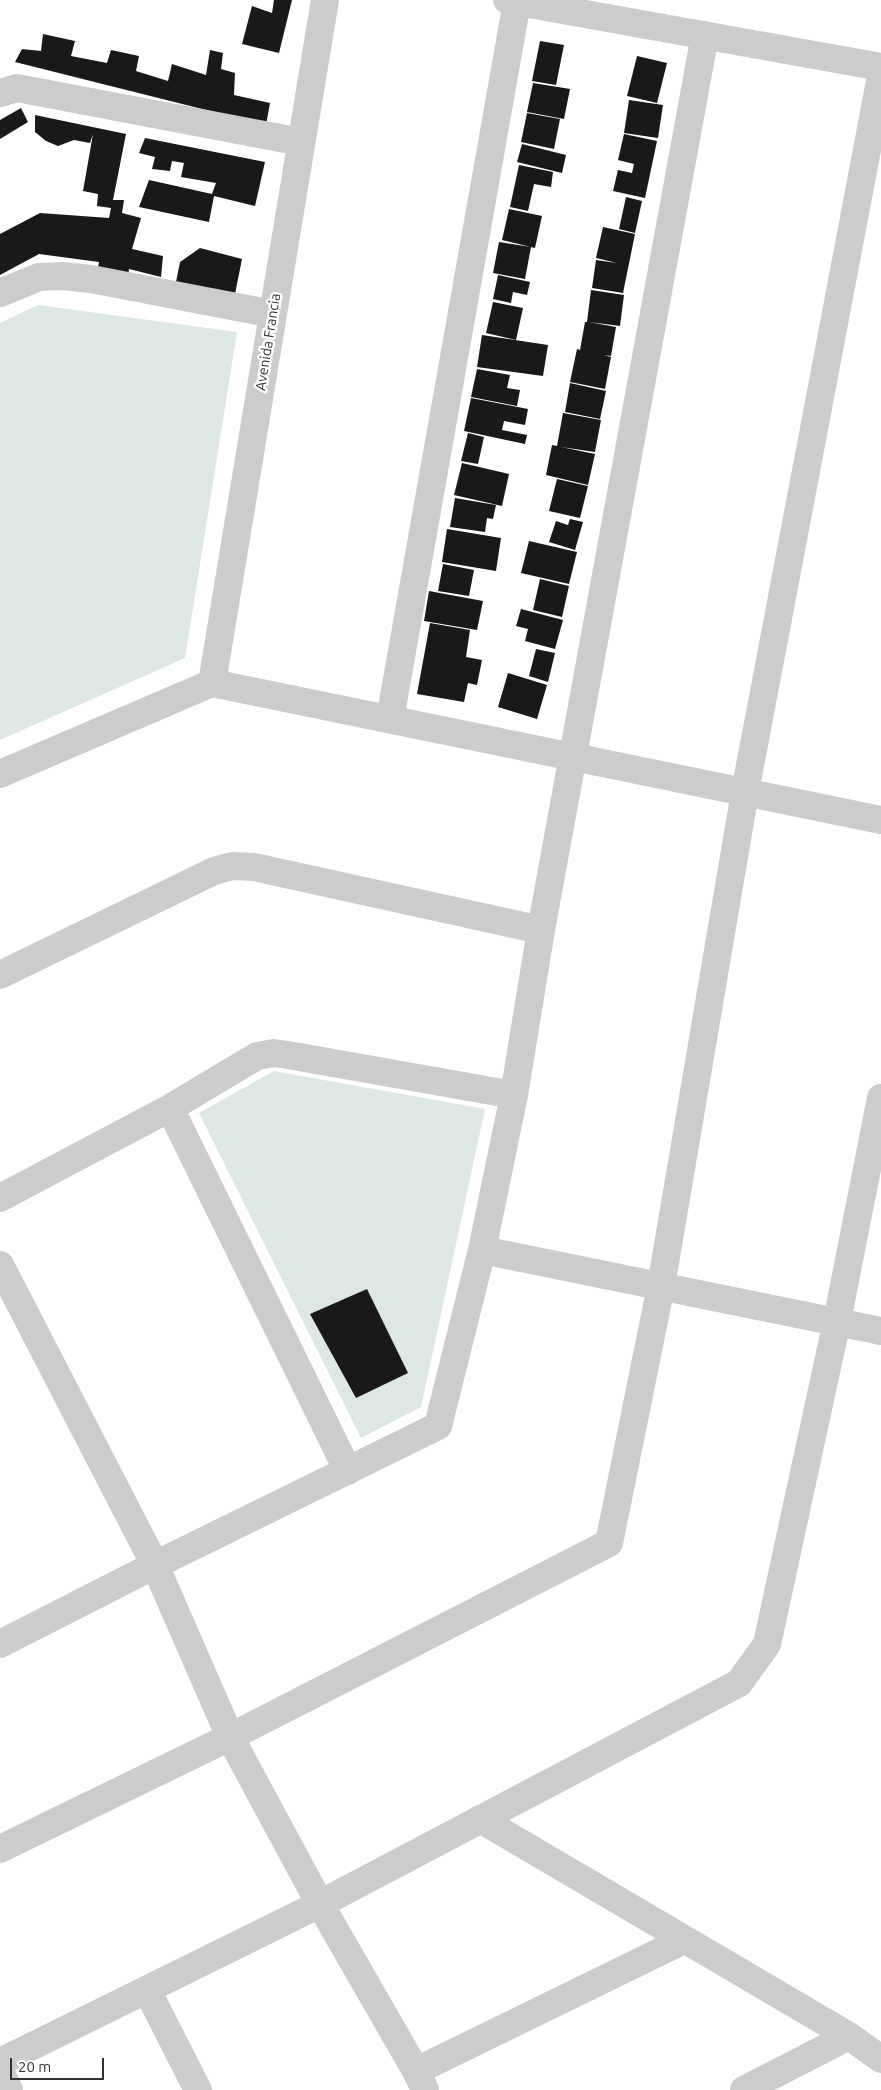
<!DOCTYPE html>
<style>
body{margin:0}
#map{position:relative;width:881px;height:2090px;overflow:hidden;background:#fff;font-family:Ubuntu,sans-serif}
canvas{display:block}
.scale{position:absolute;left:10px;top:2058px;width:94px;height:22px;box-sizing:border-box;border:2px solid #323232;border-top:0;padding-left:6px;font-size:15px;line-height:18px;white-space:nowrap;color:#323232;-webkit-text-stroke:4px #fff;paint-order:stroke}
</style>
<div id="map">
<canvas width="881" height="2090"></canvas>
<div class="scale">20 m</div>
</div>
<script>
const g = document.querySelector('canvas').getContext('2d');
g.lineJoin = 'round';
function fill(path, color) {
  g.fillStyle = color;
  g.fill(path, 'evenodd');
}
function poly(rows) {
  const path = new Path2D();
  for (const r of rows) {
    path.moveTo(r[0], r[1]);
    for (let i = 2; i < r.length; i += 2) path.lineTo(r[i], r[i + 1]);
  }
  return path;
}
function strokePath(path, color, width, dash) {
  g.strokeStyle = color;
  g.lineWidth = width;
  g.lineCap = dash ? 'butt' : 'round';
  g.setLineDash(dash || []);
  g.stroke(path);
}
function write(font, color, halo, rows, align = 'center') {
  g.font = font + ' Ubuntu,sans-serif';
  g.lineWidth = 5;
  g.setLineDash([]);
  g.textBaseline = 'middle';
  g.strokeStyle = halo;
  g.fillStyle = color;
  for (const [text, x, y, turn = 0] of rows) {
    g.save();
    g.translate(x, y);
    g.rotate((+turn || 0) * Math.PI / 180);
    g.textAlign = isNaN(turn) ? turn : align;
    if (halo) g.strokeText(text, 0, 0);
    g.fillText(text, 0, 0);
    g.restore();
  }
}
fill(poly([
 [38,305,237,332,185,658,0,740,0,323],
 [274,1071,485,1109,421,1407,361,1438,199,1113]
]), '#dce8e1');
fill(poly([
 [274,0,292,0,279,53,242,44,252,6,272,13],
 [43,34,75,41,71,56,107,63,111,50,139,56,136,71,168,81,172,64,206,75,210,50,223,53,221,69,235,73,234,95,270,103,266,125,15,62,22,49,41,51],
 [540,41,564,45,556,85,532,81],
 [637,56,667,63,657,103,627,96],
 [533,83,570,89,564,119,527,112],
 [629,100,663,105,658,138,624,133],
 [21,108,28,122,0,139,0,120],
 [527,113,560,119,554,149,521,142],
 [35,115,126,134,113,200,124,200,122,213,141,218,132,249,163,256,161,277,129,269,127,282,97,274,99,262,39,254,0,275,0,234,40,213,109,218,111,208,97,206,98,194,83,191,93,134,90,143,74,140,58,146,46,141,35,132],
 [624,134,657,141,645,198,613,191,618,170,632,173,634,164,618,160],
 [145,138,265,162,255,206,214,196,209,222,139,207,149,180,212,194,216,183,181,177,184,163,172,161,170,171,152,169,155,157,139,153],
 [522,144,566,155,562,173,517,162],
 [519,165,553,172,551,187,534,184,528,211,510,207],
 [626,197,642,201,635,233,619,229],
 [509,209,542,216,535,248,502,240],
 [603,227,635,234,623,293,592,288,596,260,617,263,596,258],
 [499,242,531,247,525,279,493,273],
 [200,248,242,259,235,294,176,282,180,262],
 [498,275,530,282,527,295,513,292,511,303,493,299],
 [591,290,624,295,620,326,589,322,616,327,611,356,604,355,611,357,605,389,570,382,577,349,580,350,585,322,587,322],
 [493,302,523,308,516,340,486,333],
 [482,335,548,345,543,376,477,367],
 [477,369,510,375,507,388,520,390,517,406,471,397],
 [570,383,606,391,600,419,565,412],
 [471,398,528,409,525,425,504,421,502,430,527,435,525,444,464,431],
 [563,413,601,420,595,452,561,447,595,454,588,485,546,475,552,445,557,446],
 [468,433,484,437,478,464,461,461],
 [462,463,509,474,502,506,454,495],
 [557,479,588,486,580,518,549,511],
 [455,498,496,505,493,519,487,518,485,532,450,527],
 [570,519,583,522,575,550,549,542,556,521,568,525],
 [447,529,501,538,496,571,442,562],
 [529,541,577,552,569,584,521,573],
 [443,564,474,570,469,596,438,591],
 [540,579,569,586,562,617,533,610],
 [429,591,483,601,477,630,424,621],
 [521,609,563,620,555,649,525,641,528,629,516,626],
 [430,623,470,630,466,657,482,660,477,685,468,683,464,702,417,694],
 [536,649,555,653,548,682,529,676],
 [508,673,547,685,537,719,498,707],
 [367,1289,408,1373,356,1398,310,1314]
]), '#191919');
strokePath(poly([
 [507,0,881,67],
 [0,93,17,88,301,142],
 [0,293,39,277,63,276,91,279,273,314],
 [212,683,325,0],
 [390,719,517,2],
 [0,774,212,683,881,820],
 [0,975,214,871,232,866,254,867,541,930],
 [170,1108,348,1471],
 [0,1198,170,1108,257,1056,274,1053,288,1055,514,1095],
 [482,1250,881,1331],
 [0,1265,155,1565,230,1737,320,1904,416,2071,425,2090],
 [0,1644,155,1565,438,1426,482,1250,514,1095,541,930,705,35],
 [480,1819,849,2036,881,2059],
 [0,1849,230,1737,609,1543,661,1286,745,792,881,76],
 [147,1990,198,2090],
 [0,2062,320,1904,739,1683,767,1644,837,1321,881,1098],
 [0,2071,9,2090],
 [416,2071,684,1940],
 [744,2090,849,2036]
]), '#ccc', 28);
write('14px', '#323232', '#fff', [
 ["Avenida Francia",268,342,-81]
]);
</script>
